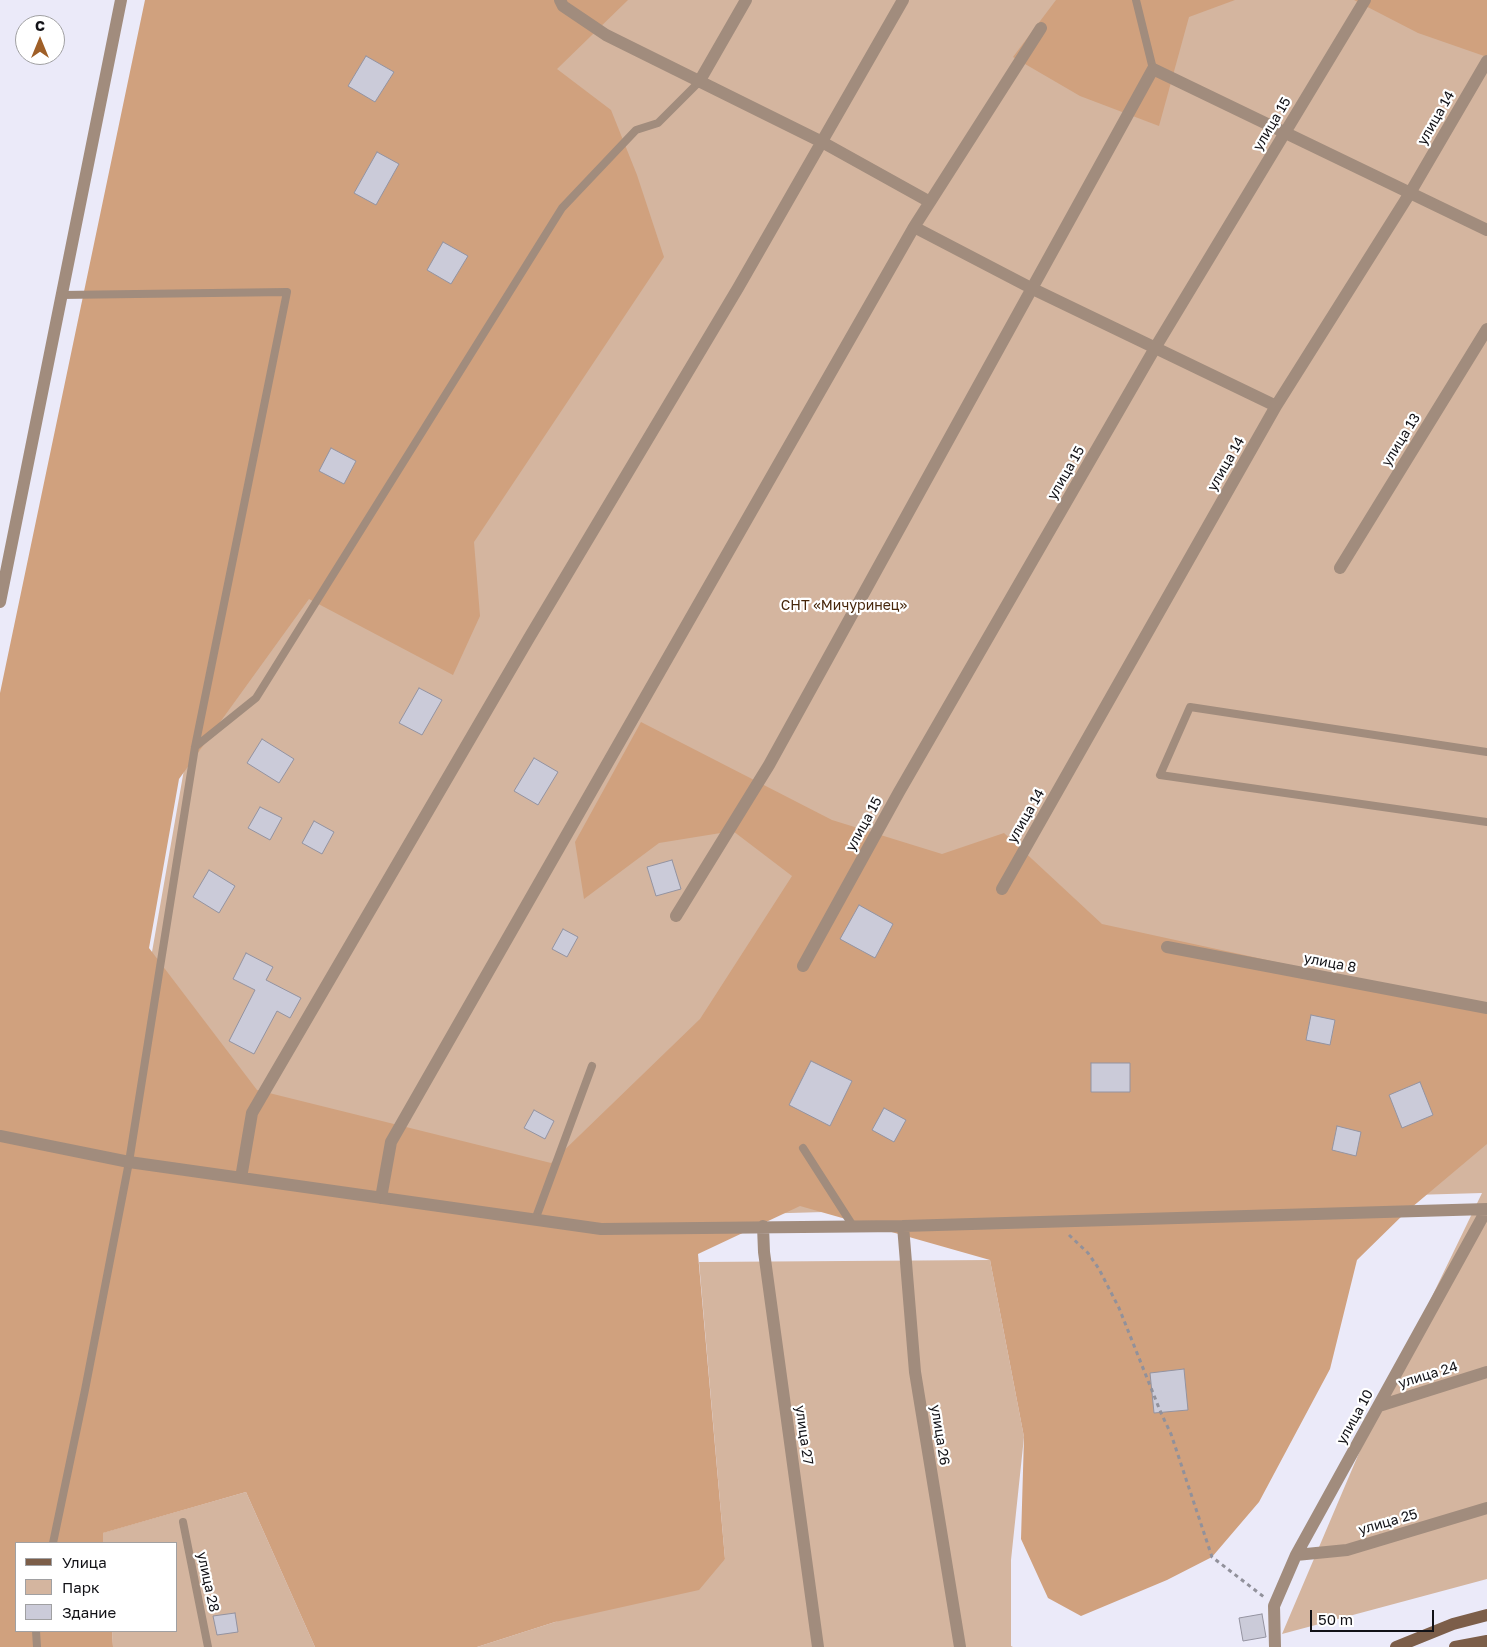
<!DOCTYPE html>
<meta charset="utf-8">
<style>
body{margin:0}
#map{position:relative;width:1487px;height:1647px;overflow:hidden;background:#ebeaf9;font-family:"Golos Text",sans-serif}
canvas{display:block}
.legend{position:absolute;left:15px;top:1542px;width:162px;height:90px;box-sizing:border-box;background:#fff;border:1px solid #a0a0a2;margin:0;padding:6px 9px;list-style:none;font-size:15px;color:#121217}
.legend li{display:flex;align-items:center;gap:10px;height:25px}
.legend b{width:25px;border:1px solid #a0a0a2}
.north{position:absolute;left:15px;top:15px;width:50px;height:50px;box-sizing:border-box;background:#fff;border:1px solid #a0a0a2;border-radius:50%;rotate:0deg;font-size:14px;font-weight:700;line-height:20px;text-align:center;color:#121217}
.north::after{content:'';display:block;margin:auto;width:18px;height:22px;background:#9f5f28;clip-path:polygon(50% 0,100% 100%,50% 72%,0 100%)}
.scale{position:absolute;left:1310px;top:1610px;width:124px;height:22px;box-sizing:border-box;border:2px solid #121217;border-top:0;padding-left:6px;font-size:15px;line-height:18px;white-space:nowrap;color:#121217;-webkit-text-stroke:4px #fff;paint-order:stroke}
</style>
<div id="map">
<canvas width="1487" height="1647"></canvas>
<ul class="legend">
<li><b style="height:6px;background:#7c5e49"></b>Улица</li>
<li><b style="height:14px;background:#d4b59f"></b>Парк</li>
<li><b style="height:14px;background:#cbcbd9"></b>Здание</li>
</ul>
<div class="north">С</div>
<div class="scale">50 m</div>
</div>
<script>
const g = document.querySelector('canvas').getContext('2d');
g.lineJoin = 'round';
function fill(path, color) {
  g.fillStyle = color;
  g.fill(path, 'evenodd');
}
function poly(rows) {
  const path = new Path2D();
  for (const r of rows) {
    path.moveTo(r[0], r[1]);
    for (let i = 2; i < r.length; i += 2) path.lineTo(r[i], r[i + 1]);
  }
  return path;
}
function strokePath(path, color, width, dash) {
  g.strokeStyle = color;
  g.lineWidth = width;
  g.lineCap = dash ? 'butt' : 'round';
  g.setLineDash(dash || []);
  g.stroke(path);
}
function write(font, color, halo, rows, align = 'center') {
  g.font = font + ' "Golos Text",sans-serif';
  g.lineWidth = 4.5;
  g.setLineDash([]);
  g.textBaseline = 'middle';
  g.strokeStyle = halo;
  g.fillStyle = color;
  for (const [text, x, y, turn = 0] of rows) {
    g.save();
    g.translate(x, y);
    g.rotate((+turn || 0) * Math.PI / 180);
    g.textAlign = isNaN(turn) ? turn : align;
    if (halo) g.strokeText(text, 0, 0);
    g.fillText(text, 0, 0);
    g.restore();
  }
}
fill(poly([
 [319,0,1487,0,1487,1579,1282,1634,1379,1406,1482,1193,651,1217,119,1140],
 [990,1260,1024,1437,1011,1560,1011,1646,1013,1647,477,1647,555,1622,725,1559,699,1262],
 [246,1492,315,1647,113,1647,112,1631,176,1631,176,1543,103,1543,102,1533]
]), '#d4b59f');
fill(poly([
 [145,0,628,0,557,69,611,110,637,175,664,257,474,542,480,616,453,675,309,599,179,779,149,948,257,1090,551,1163,700,1019,792,876,733,831,659,843,584,899,575,842,641,722,832,820,942,854,1004,833,1102,924,1487,1008,1487,1144,1405,1213,1357,1260,1330,1369,1259,1502,1212,1557,1167,1580,1081,1616,1048,1598,1021,1539,1024,1437,990,1260,800,1206,698,1254,725,1559,699,1590,555,1622,477,1647,315,1647,246,1492,103,1533,103,1543,16,1543,16,1631,112,1631,113,1647,0,1647,0,693],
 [1056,0,1235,0,1189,17,1159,126,1080,96,1013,57],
 [1354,0,1487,0,1487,57,1418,33]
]), '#d0a17e');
const building = poly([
 [366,56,394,72,375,102,348,86,366,56],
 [377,152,399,164,376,205,354,193,377,152],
 [443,242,468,256,451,284,427,270,443,242],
 [331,448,356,461,344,484,319,471,331,448],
 [419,688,442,700,422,735,399,723,419,688],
 [262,739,294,759,279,783,247,763,262,739],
 [534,758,558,772,538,805,514,791,534,758],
 [260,807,282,818,270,840,248,828,260,807],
 [314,821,334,832,322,854,302,843,314,821],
 [672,860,681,889,656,896,647,867,672,860],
 [209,870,235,886,219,913,193,897,209,870],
 [859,905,893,924,875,958,840,939,859,905],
 [563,929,578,937,567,957,552,949,563,929],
 [246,953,273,967,266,980,301,998,290,1018,277,1011,254,1054,229,1041,255,990,233,979,246,953],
 [1311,1015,1335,1020,1330,1045,1306,1040,1311,1015],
 [811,1061,852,1081,830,1126,789,1105,811,1061],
 [1091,1063,1130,1063,1130,1092,1091,1092,1091,1063],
 [1420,1082,1433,1115,1402,1128,1389,1095,1420,1082],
 [884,1108,906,1120,894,1142,872,1130,884,1108],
 [534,1110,554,1121,545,1139,524,1128,534,1110],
 [1337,1126,1361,1132,1356,1156,1332,1150,1337,1126],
 [1184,1369,1188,1410,1154,1413,1150,1373,1184,1369],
 [235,1613,238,1632,217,1635,213,1616,235,1613],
 [1262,1614,1266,1637,1243,1641,1239,1618,1262,1614]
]);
fill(building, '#cbcbd9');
strokePath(building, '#9493a0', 1);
strokePath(poly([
 [1069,1235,1088,1253,1099,1269,1119,1308,1161,1413,1171,1434,1212,1557,1264,1597]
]), '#91919b', 3, [4, 4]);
strokePath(poly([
 [1136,0,1153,69],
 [195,747,256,698,562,208,636,130,658,123,699,82],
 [1487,752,1190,707,1160,775,1487,822],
 [803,1148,853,1226],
 [535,1220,592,1066],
 [183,1522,208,1647],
 [53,1543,85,1390,129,1162,195,747,287,292,61,295],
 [36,1631,37,1647]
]), '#a18c7d', 8);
strokePath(poly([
 [560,0,563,6,606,35,822,142,930,202],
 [699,82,746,0],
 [914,227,1033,289,1276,406],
 [1340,568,1487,329],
 [0,602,121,0],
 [1002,889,1276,406,1410,193,1487,61],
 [676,916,769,765,1153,69,1487,230],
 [1167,947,1487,1008],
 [803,966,899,792,1155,348,1365,0],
 [0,1136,129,1162,601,1229,903,1226,1487,1209],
 [241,1178,252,1113,529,638,738,288,903,0],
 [381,1198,391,1142,914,227,1041,28],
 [763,1226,764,1252,818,1647],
 [903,1226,915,1372,960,1647],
 [1379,1406,1487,1372],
 [1296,1555,1347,1550,1487,1508],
 [1275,1647,1274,1606,1296,1555,1487,1209]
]), '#a18c7d', 12);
strokePath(poly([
 [1396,1647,1453,1624,1487,1615],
 [1455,1647,1487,1641]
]), '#7c5e49', 12);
write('14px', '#121217', '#fff', [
 ["улица 14",1436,118,-60],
 ["улица 15",1272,124,-59],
 ["улица 13",1401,440,-58],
 ["улица 14",1226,464,-60],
 ["улица 15",1066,473,-60],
 ["улица 14",1026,816,-60],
 ["улица 15",864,824,-61],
 ["улица 8",1330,963,11],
 ["улица 24",1428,1375,-17],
 ["улица 10",1355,1417,-61],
 ["улица 27",804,1435,82],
 ["улица 26",940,1435,81],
 ["улица 25",1388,1522,-16],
 ["улица 28",208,1582,78]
]);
write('14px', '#47270b', '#fff', [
 ["СНТ «Мичуринец»",844,606]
]);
</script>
